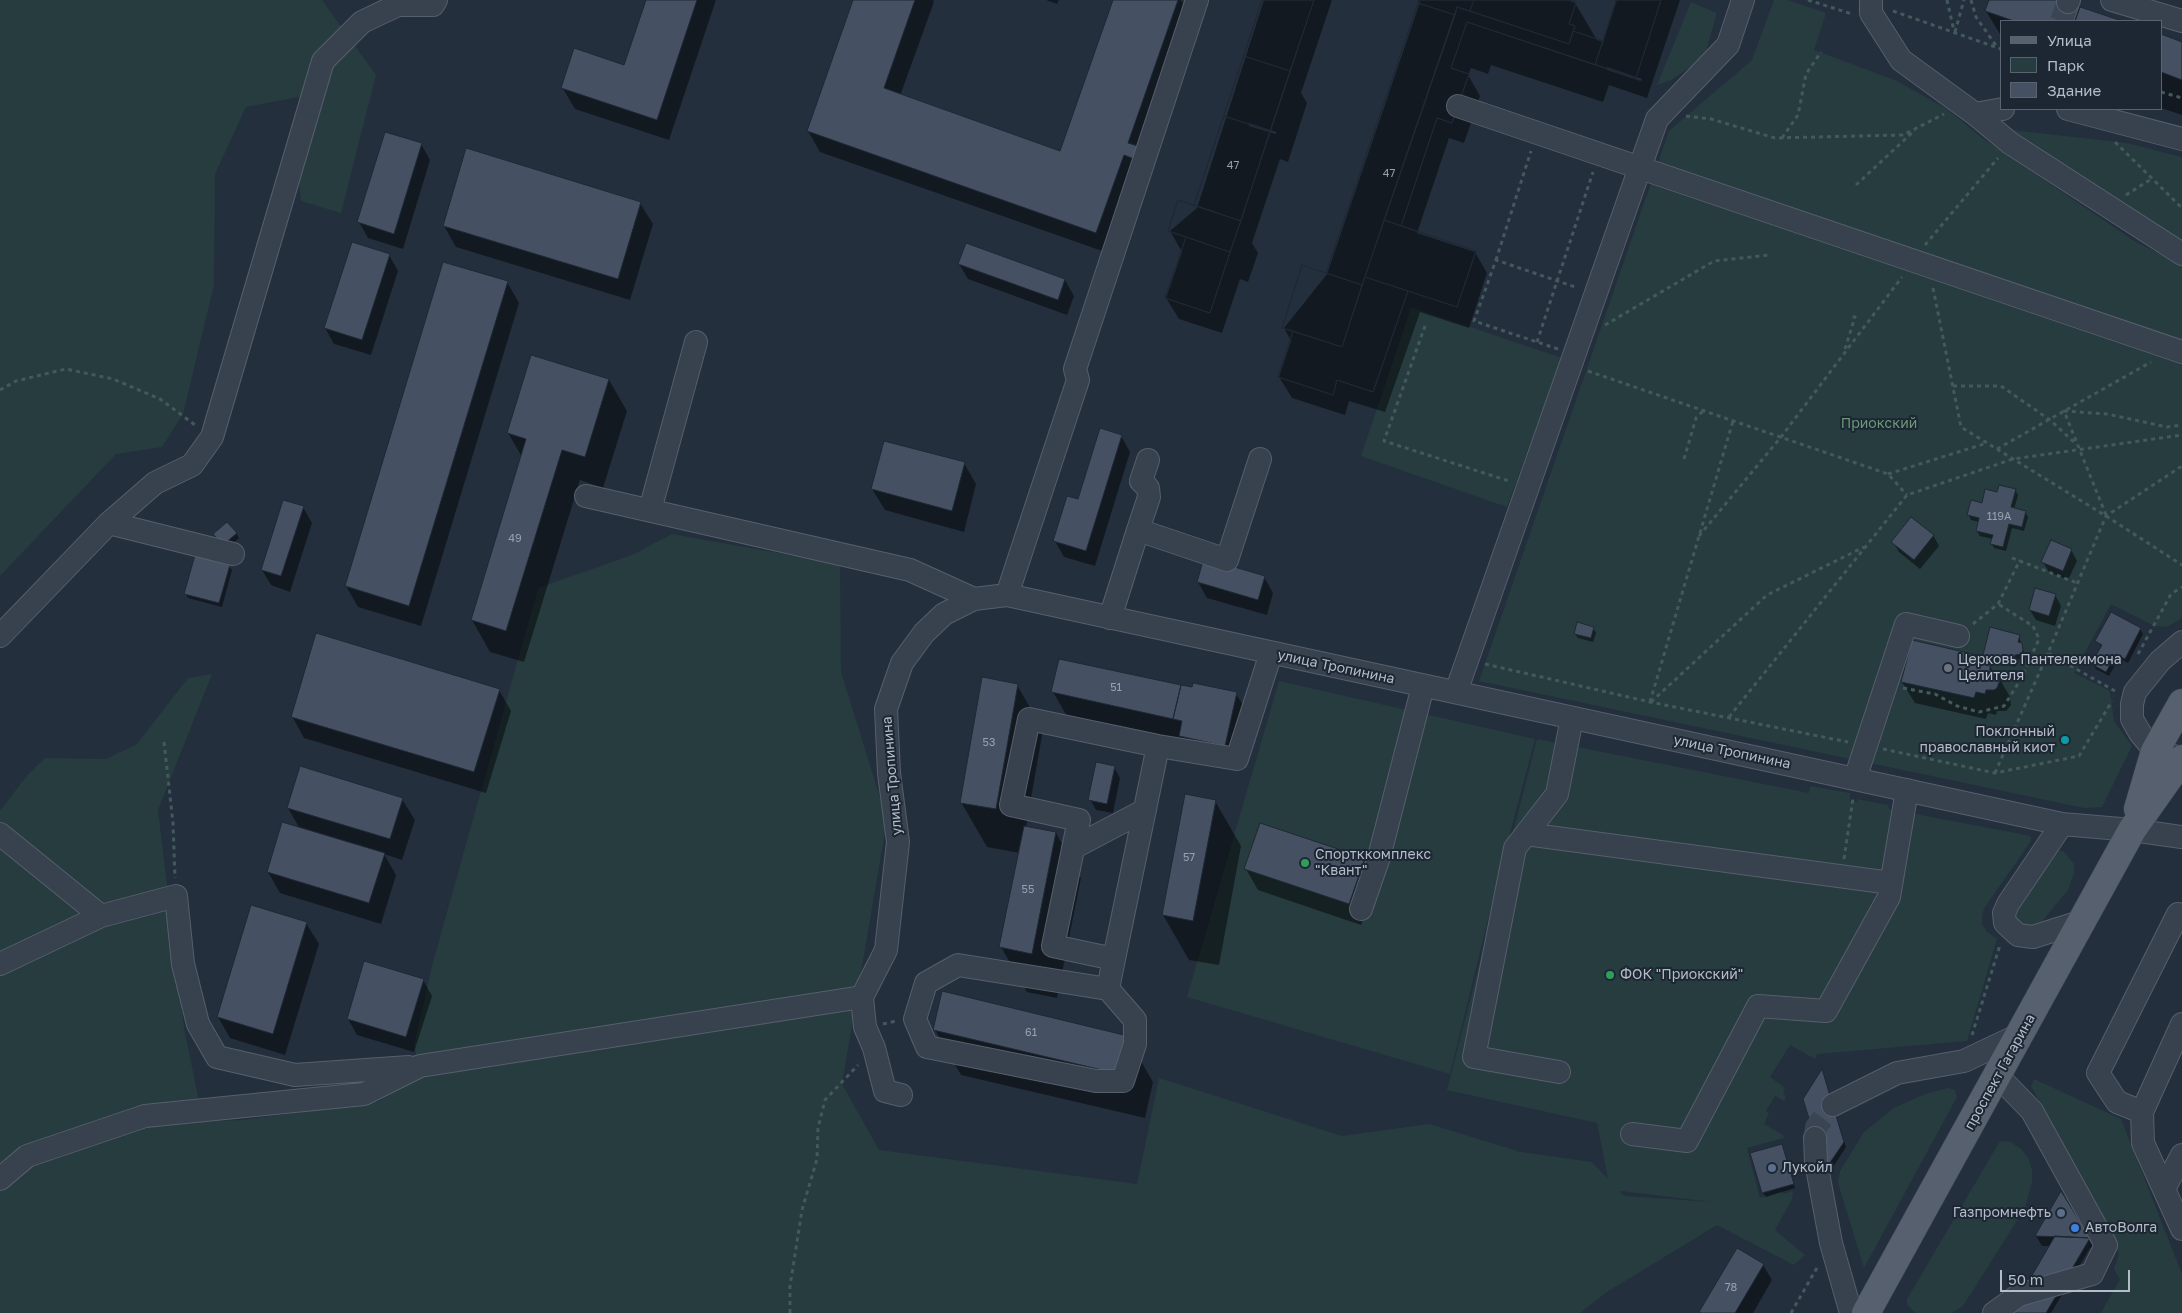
<!DOCTYPE html>
<meta charset="utf-8">
<style>
body{margin:0}
#map{position:relative;width:2182px;height:1313px;overflow:hidden;background:#242f3e;font-family:"Golos Text",sans-serif}
canvas{display:block}
.legend{position:absolute;left:2000px;top:20px;width:162px;height:90px;box-sizing:border-box;background:#1d2633;border:1px solid #59626f;margin:0;padding:6px 9px;list-style:none;font-size:15px;color:#b4bcc9}
.legend li{display:flex;align-items:center;gap:10px;height:25px}
.legend b{width:25px;border:1px solid #59626f}
.scale{position:absolute;left:2000px;top:1270px;width:130px;height:22px;box-sizing:border-box;border:2px solid #b4bcc9;border-top:0;padding-left:6px;font-size:15px;line-height:18px;white-space:nowrap;color:#b4bcc9;-webkit-text-stroke:4px #1d2633;paint-order:stroke}
</style>
<div id="map">
<canvas width="2182" height="1313"></canvas>
<ul class="legend">
<li><b style="height:6px;background:#56606e"></b>Улица</li>
<li><b style="height:14px;background:#263c3f"></b>Парк</li>
<li><b style="height:14px;background:#455162"></b>Здание</li>
</ul>
<div class="scale">50 m</div>
</div>
<script>
const g = document.querySelector('canvas').getContext('2d');
g.lineJoin = 'round';
function fill(path, color) {
  g.fillStyle = color;
  g.fill(path, 'evenodd');
}
function poly(rows) {
  const path = new Path2D();
  for (const r of rows) {
    path.moveTo(r[0], r[1]);
    for (let i = 2; i < r.length; i += 2) path.lineTo(r[i], r[i + 1]);
  }
  return path;
}
function strokePath(path, color, width, dash) {
  g.strokeStyle = color;
  g.lineWidth = width;
  g.lineCap = dash ? 'butt' : 'round';
  g.setLineDash(dash || []);
  g.stroke(path);
}
function write(font, color, halo, rows, align = 'center') {
  g.font = font + ' "Golos Text",sans-serif';
  g.lineWidth = 4;
  g.setLineDash([]);
  g.textBaseline = 'middle';
  g.strokeStyle = halo;
  g.fillStyle = color;
  for (const [text, x, y, turn = 0] of rows) {
    g.save();
    g.translate(x, y);
    g.rotate((+turn || 0) * Math.PI / 180);
    g.textAlign = isNaN(turn) ? turn : align;
    if (halo) g.strokeText(text, 0, 0);
    g.fillText(text, 0, 0);
    g.restore();
  }
}
fill(poly([
 [0,0,322,0,376,75,341,213,301,201,297,167,309,95,246,107,215,174,214,285,183,414,162,447,116,454,0,576],
 [1774,0,1787,0,1826,13,1814,50,1897,81,1947,109,1981,137,2136,242,2182,265,2182,618,2167,627,2155,626,2111,604,2074,673,2110,691,2114,721,2132,746,2102,807,2084,808,1479,681,1669,131,1752,60],
 [1691,2,1717,13,1704,58,1671,80,1657,85],
 [2012,130,2127,143,2182,157,2182,243,2010,134],
 [1411,307,1562,358,1507,507,1361,456],
 [672,534,840,564,841,672,887,820,842,1084,879,1150,1137,1184,1159,1078,1342,1136,1429,1124,1521,1152,1592,1162,1608,1179,1597,1123,1447,1090,1537,739,1809,793,1810,786,1850,793,1850,801,1857,802,1857,799,1888,805,1889,809,2026,835,2031,837,2031,841,1985,907,1982,915,1982,924,1986,931,1997,939,1967,1041,1817,1054,1815,1059,1790,1045,1770,1077,1785,1088,1783,1094,1786,1097,1784,1101,1775,1096,1766,1111,1769,1113,1764,1124,1783,1135,1784,1138,1747,1148,1760,1198,1782,1191,1783,1194,1793,1191,1792,1199,1775,1230,1805,1255,1794,1265,1717,1225,1607,1292,1580,1313,0,1313,0,811,26,777,45,758,106,759,137,744,188,678,212,674,158,810,184,1028,203,1121,243,1120,377,1102,421,1076,414,1045,433,962,538,588,632,555],
 [1620,1192,1621,1191,1713,1202,1624,1196],
 [1279,681,1535,739,1499,875,1450,1074,1187,997],
 [2058,851,2063,851,2074,864,2074,873,2068,890,2039,925,2025,930,2015,918,2017,910],
 [2034,1079,2121,1119,2182,1274,2182,1313,2101,1313,2120,1279,2114,1269,2119,1254,2031,1086],
 [1948,1088,1955,1090,1957,1097,1864,1268,1838,1183,1840,1171,1864,1132,1894,1108,1925,1094],
 [2000,1141,2011,1142,2021,1149,2028,1158,2032,1169,2032,1182,2025,1208,1963,1306,1952,1313,1916,1313,1907,1305,1907,1299]
]), '#263c3f');
fill(poly([
 [648,0,716,0,669,140,575,109,562,87,625,67],
 [854,0,933,0,934,2,900,96,1061,152,1115,0,1181,0,1191,17,1108,253,820,152,808,131],
 [1046,0,1059,0,1057,4],
 [1264,0,1332,0,1301,93,1307,103,1288,162,1280,159,1252,243,1258,253,1248,282,1240,279,1222,333,1179,319,1166,298,1182,252,1170,231,1197,208],
 [1249,123,1276,132,1276,134,1249,126],
 [1419,0,1567,0,1575,3,1597,40,1603,42,1617,0,1680,0,1647,98,1609,85,1603,102,1491,65,1488,74,1471,68,1468,75,1480,96,1464,143,1449,138,1417,233,1475,252,1487,273,1469,328,1420,312,1385,412,1349,401,1345,415,1292,398,1279,377,1291,341,1284,328,1327,274,1420,2],
 [1607,67,1642,79,1641,81,1607,70],
 [1990,0,2073,6,2119,21,2001,21,2001,36,1986,11],
 [2161,36,2182,43,2182,115,2161,108],
 [421,144,430,160,403,249,368,238,359,222],
 [640,203,653,224,630,300,456,247,444,226],
 [389,255,398,271,371,355,334,344,325,328],
 [959,264,1065,280,1074,296,1067,315,968,279],
 [507,282,519,303,421,626,358,607,346,586],
 [609,380,627,411,603,488,580,480,524,662,490,652,472,620,522,457,508,433],
 [1121,436,1130,452,1095,566,1064,557,1055,541],
 [964,463,976,484,964,532,885,510,872,489],
 [2015,490,2018,495,2014,509,2025,512,2028,517,2024,531,2012,528,2006,551,1994,548,1992,544,1993,539,1980,536,1977,531,1980,522,1971,520,1969,515,1998,493],
 [303,507,312,523,290,592,271,585,262,570],
 [236,533,239,538,226,549,218,539],
 [1933,535,1939,546,1920,569,1899,552,1893,542],
 [2071,550,2077,561,2068,580,2049,572,2043,562],
 [229,566,232,570,222,607,188,598,185,593],
 [1264,577,1273,593,1267,615,1207,598,1198,582],
 [2055,595,2061,606,2055,626,2036,620,2030,610],
 [2112,614,2140,629,2143,634,2128,663,2119,658,2109,676,2096,669,2093,664,2102,647,2097,641],
 [1593,628,1596,633,1593,642,1578,638,1575,634],
 [2019,636,2025,656,2024,658,2017,660,2015,667,1987,659,1984,654],
 [1980,657,1985,665,1990,666,1994,674,1998,676,2010,697,2011,705,2006,711,1997,711,1996,715,1988,713,1986,719,1915,703,1902,682],
 [1017,685,1043,730,1026,827,1056,833,1081,878,1057,998,1027,992,1001,947,1020,853,987,847,961,802],
 [1193,689,1236,694,1246,709,1234,762,1079,737,1053,692],
 [499,690,511,711,486,793,304,738,292,716],
 [1114,767,1120,778,1113,813,1096,810,1090,799],
 [402,799,415,820,402,860,384,854,396,875,381,924,280,893,268,872,300,829,288,808],
 [1215,801,1241,846,1219,965,1189,960,1163,915],
 [1364,859,1376,880,1361,925,1258,890,1246,869],
 [306,923,319,944,285,1055,230,1038,218,1017],
 [423,980,432,996,414,1052,357,1035,348,1019],
 [935,1030,1127,1037,1153,1082,1145,1118,961,1075],
 [1824,1075,1846,1147,1829,1173,1827,1170],
 [1784,1150,1795,1188,1766,1197,1763,1193],
 [2061,1194,2094,1248,2090,1248,2051,1313,2012,1313,2051,1246,2042,1246,2036,1236],
 [1763,1265,1772,1280,1753,1313,1701,1313]
]), '#0007');
const building = poly([
 [646,0,697,0,657,120,561,88,574,48,624,65,646,0],
 [853,0,915,0,884,88,1060,151,1113,0,1178,0,1128,143,1141,147,1137,160,1124,155,1096,233,807,131,853,0],
 [1262,0,1314,0,1210,313,1165,298,1186,237,1168,231,1178,200,1194,205,1262,0],
 [1262,0,1314,0,1290,71,1244,56,1262,0],
 [1419,0,1571,0,1576,2,1569,24,1575,26,1573,31,1603,41,1616,0,1661,0,1636,78,1467,22,1451,68,1469,74,1452,123,1437,118,1401,226,1476,251,1457,307,1408,291,1373,392,1337,380,1333,395,1278,377,1293,331,1282,328,1302,265,1326,273,1419,0],
 [1419,0,1474,0,1470,11,1457,7,1455,15,1418,3,1419,0],
 [1474,0,1571,0,1576,2,1569,24,1575,26,1569,44,1470,11,1474,0],
 [1616,0,1661,0,1636,78,1595,65,1616,0],
 [1989,0,2061,0,2080,7,2075,21,2014,21,1985,11,1989,0],
 [1418,3,1455,15,1362,285,1326,273,1418,3],
 [1457,7,1569,44,1573,31,1603,41,1595,65,1467,22,1451,68,1469,74,1452,123,1437,118,1401,226,1384,220,1457,7],
 [2080,7,2122,21,2075,21,2080,7],
 [2161,34,2182,42,2182,80,2161,72,2161,34],
 [1244,56,1290,71,1270,131,1224,116,1244,56],
 [1224,116,1270,131,1241,221,1194,205,1224,116],
 [385,132,422,143,394,234,357,222,385,132],
 [466,148,641,202,618,279,443,226,466,148],
 [1178,200,1241,221,1230,252,1168,231,1178,200],
 [1384,220,1476,251,1457,307,1365,277,1384,220],
 [1186,237,1230,252,1210,313,1165,298,1186,237],
 [352,242,390,254,362,340,324,328,352,242],
 [966,243,1065,279,1058,300,958,264,966,243],
 [443,262,508,281,409,606,345,586,443,262],
 [1302,265,1362,285,1342,347,1282,328,1302,265],
 [1365,277,1408,291,1373,392,1337,380,1333,395,1278,377,1293,331,1342,347,1365,277],
 [531,355,609,379,585,457,562,450,506,631,471,620,526,439,507,433,531,355],
 [1100,428,1122,435,1086,551,1053,541,1067,496,1078,499,1100,428],
 [884,441,965,462,952,511,871,489,884,441],
 [1999,485,2016,489,2011,507,2026,511,2022,527,2009,524,2003,547,1990,544,1993,535,1976,531,1979,518,1967,515,1971,500,1982,503,1985,489,1997,492,1999,485],
 [283,500,304,506,281,576,261,570,283,500],
 [1911,517,1934,535,1914,560,1891,542,1911,517],
 [227,522,237,533,223,545,213,534,227,522],
 [2051,540,2072,549,2063,571,2041,562,2051,540],
 [195,555,230,565,219,603,184,594,195,555],
 [1204,558,1265,576,1258,600,1197,582,1204,558],
 [2035,588,2056,594,2049,616,2029,610,2035,588],
 [2111,612,2141,628,2125,659,2116,654,2106,672,2091,664,2102,645,2095,641,2111,612],
 [1577,622,1594,627,1591,638,1574,634,1577,622],
 [1990,627,2020,635,2018,642,2022,643,2023,650,2021,654,2015,655,2013,662,1983,655,1990,627],
 [316,633,500,689,474,772,291,717,316,633],
 [1912,640,1981,656,1980,662,1990,664,1990,671,1999,675,2000,680,1997,688,1994,690,1986,690,1985,694,1976,692,1974,698,1901,682,1912,640],
 [1059,659,1181,685,1173,719,1051,692,1059,659],
 [982,677,1018,684,996,809,960,803,982,677],
 [1193,683,1237,692,1225,746,1179,736,1182,721,1173,719,1181,685,1192,687,1193,683],
 [1096,762,1115,766,1107,804,1088,800,1096,762],
 [300,766,403,798,390,839,287,808,300,766],
 [1185,794,1216,800,1193,921,1162,915,1185,794],
 [282,822,385,853,369,903,267,872,282,822],
 [1260,823,1365,858,1349,904,1244,869,1260,823],
 [1024,826,1056,832,1032,954,999,947,1024,826],
 [251,905,307,922,273,1034,217,1017,251,905],
 [364,961,424,979,406,1037,347,1019,364,961],
 [942,991,1128,1036,1119,1074,933,1030,942,991],
 [1822,1069,1844,1142,1825,1170,1803,1099,1822,1069],
 [1782,1144,1794,1184,1762,1193,1750,1153,1782,1144],
 [2061,1191,2090,1238,2035,1236,2061,1191],
 [2055,1236,2090,1238,2046,1313,2010,1313,2055,1236],
 [1737,1248,1764,1264,1735,1313,1701,1313,1699,1312,1737,1248]
]);
fill(building, '#455162');
strokePath(building, '#1f2835', 1);
strokePath(poly([
 [2061,21,2068,2],
 [1815,1138,1816,1127,1833,1105]
]), '#3a4453', 22, [22, 11]);
const minor = poly([
 [1871,0,1871,13,1901,60,1975,114,2010,143,2182,254],
 [2112,0,2182,21],
 [2068,2,2069,0],
 [1458,106,2182,352],
 [2068,109,2182,139],
 [1975,114,2003,109],
 [586,496,910,570,974,599],
 [650,510,696,342],
 [109,523,233,554],
 [1138,530,1149,497,1148,488,1141,481,1148,460],
 [1007,595,1078,380,1075,369,1197,0],
 [1110,618,1138,530,1227,560,1260,459],
 [0,636,109,523,155,483,192,465,212,437,323,61,362,22,398,5,433,5,436,0],
 [1456,692,1657,119,1728,45,1743,0],
 [1158,746,1114,959,1053,946,1079,820,1011,805,1029,719,1158,746,1237,759,1271,653],
 [2171,755,2155,751,2140,733,2132,719,2132,704,2135,692,2160,661,2182,642],
 [1855,779,1906,624,1958,636],
 [2062,824,2008,904,2004,913,2005,923,2018,935,2033,937,2083,921],
 [0,834,101,916,176,896,183,964,198,1024,217,1057,295,1075,409,1067],
 [1526,834,1891,883],
 [1073,848,1145,810],
 [1361,909,1379,857,1423,686],
 [0,964,101,916],
 [1108,989,1135,1020,1135,1044,1123,1081,1096,1081,927,1047,915,1019,926,983,958,965,1108,989,1114,959],
 [862,997,886,950,898,842,889,773,886,709,902,663,924,633,944,614,974,599,1007,595,2062,824,2132,830,2182,837],
 [862,997,865,1027,874,1048,885,1091,901,1095],
 [2182,1024,2142,1112,2143,1143,2182,1229],
 [1559,1072,1474,1057,1515,848,1557,794,1572,718],
 [1833,1105,1897,1073,1964,1061,2021,1034],
 [2142,1112,2117,1102,2098,1073,2178,914,2182,915],
 [1632,1134,1687,1141,1758,1006,1826,1011,1889,897,1907,790],
 [1815,1138,1816,1162,1831,1243,1851,1313],
 [0,1179,27,1156,145,1116,364,1094,420,1066,862,997],
 [2165,1187,2182,1155],
 [1994,1313,2019,1295,2092,1274,2106,1245,2032,1111,1997,1075]
]);
const major = poly([
 [2138,809,2155,751,2182,703],
 [1866,1313,2132,830,2182,759]
]);
strokePath(minor, '#565f6c', 24);
strokePath(major, '#414a57', 29);
strokePath(poly([
 [1808,0,1852,14],
 [1947,0,1954,31],
 [1971,0,1976,17,1997,47],
 [1893,11,2001,49],
 [1955,32,1964,0],
 [2161,92,2182,98],
 [1686,116,1711,119,1775,138,1903,135,1944,114],
 [1782,138,1798,115,1806,74,1821,52],
 [2115,142,2182,208],
 [1856,185,1915,130],
 [2126,195,2153,178],
 [1925,245,1998,158],
 [1496,260,1531,151],
 [1933,288,1961,427,2106,516,2182,565],
 [1605,325,1714,261,1769,255],
 [1425,326,1384,441,1509,481],
 [1537,342,1593,172],
 [1558,349,1474,321,1496,260,1578,288],
 [1845,349,1855,317,1852,317],
 [1588,371,1888,474,1907,495],
 [1953,386,2001,386,2050,420,2076,444],
 [0,390,16,381,66,369,113,379,160,399,195,425],
 [1997,449,2151,362],
 [1684,459,1696,418,1704,410],
 [1888,474,1987,443],
 [2106,515,2064,411,2107,414,2167,427,2182,425],
 [1699,536,1781,437,1902,277],
 [2012,558,2077,583],
 [1973,624,1998,604,2020,560],
 [2138,654,2171,594,2182,587],
 [1485,664,1650,702,1848,742],
 [1903,688,1935,694,1957,706,1979,712,2004,706,2021,679,2039,639,2033,626,1998,604],
 [2115,691,2048,653,2106,516,2182,466],
 [1650,702,1733,421],
 [1651,702,1767,595,1864,547],
 [1729,717,1907,495,2013,459,2182,435],
 [164,742,173,823,175,878],
 [1883,749,1995,773,2079,756,2112,701],
 [1995,773,2048,653],
 [1844,859,1853,798],
 [883,1024,896,1021],
 [1972,1035,2000,945],
 [790,1313,790,1286,802,1210,817,1159,818,1128,825,1100,858,1065],
 [1791,1313,1818,1266]
]), '#44595c', 3, [4, 4]);
strokePath(minor, '#38414e', 22);
strokePath(major, '#56606e', 28);
for (const [x, y, r, color] of [
 [1948,668,5,"#6b7280"],
 [2065,740,5,"#0f9aa8"],
 [1305,863,5,"#2e9e5b"],
 [1610,975,5,"#2e9e5b"],
 [1772,1168,5,"#5c6f8a"],
 [2061,1213,5,"#5c6f8a"],
 [2075,1228,5,"#3f7fe0"]
]) {
  const dot = new Path2D();
  dot.arc(x, y, r, 0, 2 * Math.PI);
  g.fillStyle = color;
  g.fill(dot);
  strokePath(dot, '#1d2633', 2);
}
write('11px', '#98a1af', null, [
 ["47",1233,166],
 ["47",1389,174],
 ["119А",1999,517],
 ["49",515,539],
 ["51",1116,688],
 ["53",989,743],
 ["57",1189,858],
 ["55",1028,890],
 ["61",1031,1033],
 ["78",1731,1288]
]);
write('14px', '#6b9a76', '#1d2633', [
 ["Приокский",1879,424]
]);
write('14px', '#b4bcc9', '#1d2633', [
 ["Церковь Пантелеимона",1958,660],
 ["Целителя",1958,676],
 ["Поклонный",2055,732,"right"],
 ["православный киот",2055,748,"right"],
 ["Спортккомплекс",1315,855],
 ["\"Квант\"",1315,871],
 ["ФОК \"Приокский\"",1620,975],
 ["Лукойл",1782,1168],
 ["Газпромнефть",2051,1213,"right"],
 ["АвтоВолга",2085,1228]
], 'left');
write('14px', '#b4bcc9', '#1d2633', [
 ["улица Тропинина",1336,667,12],
 ["улица Тропинина",1732,752,12],
 ["улица Тропинина",892,776,-95],
 ["проспект Гагарина",2000,1072,-61]
]);
</script>
